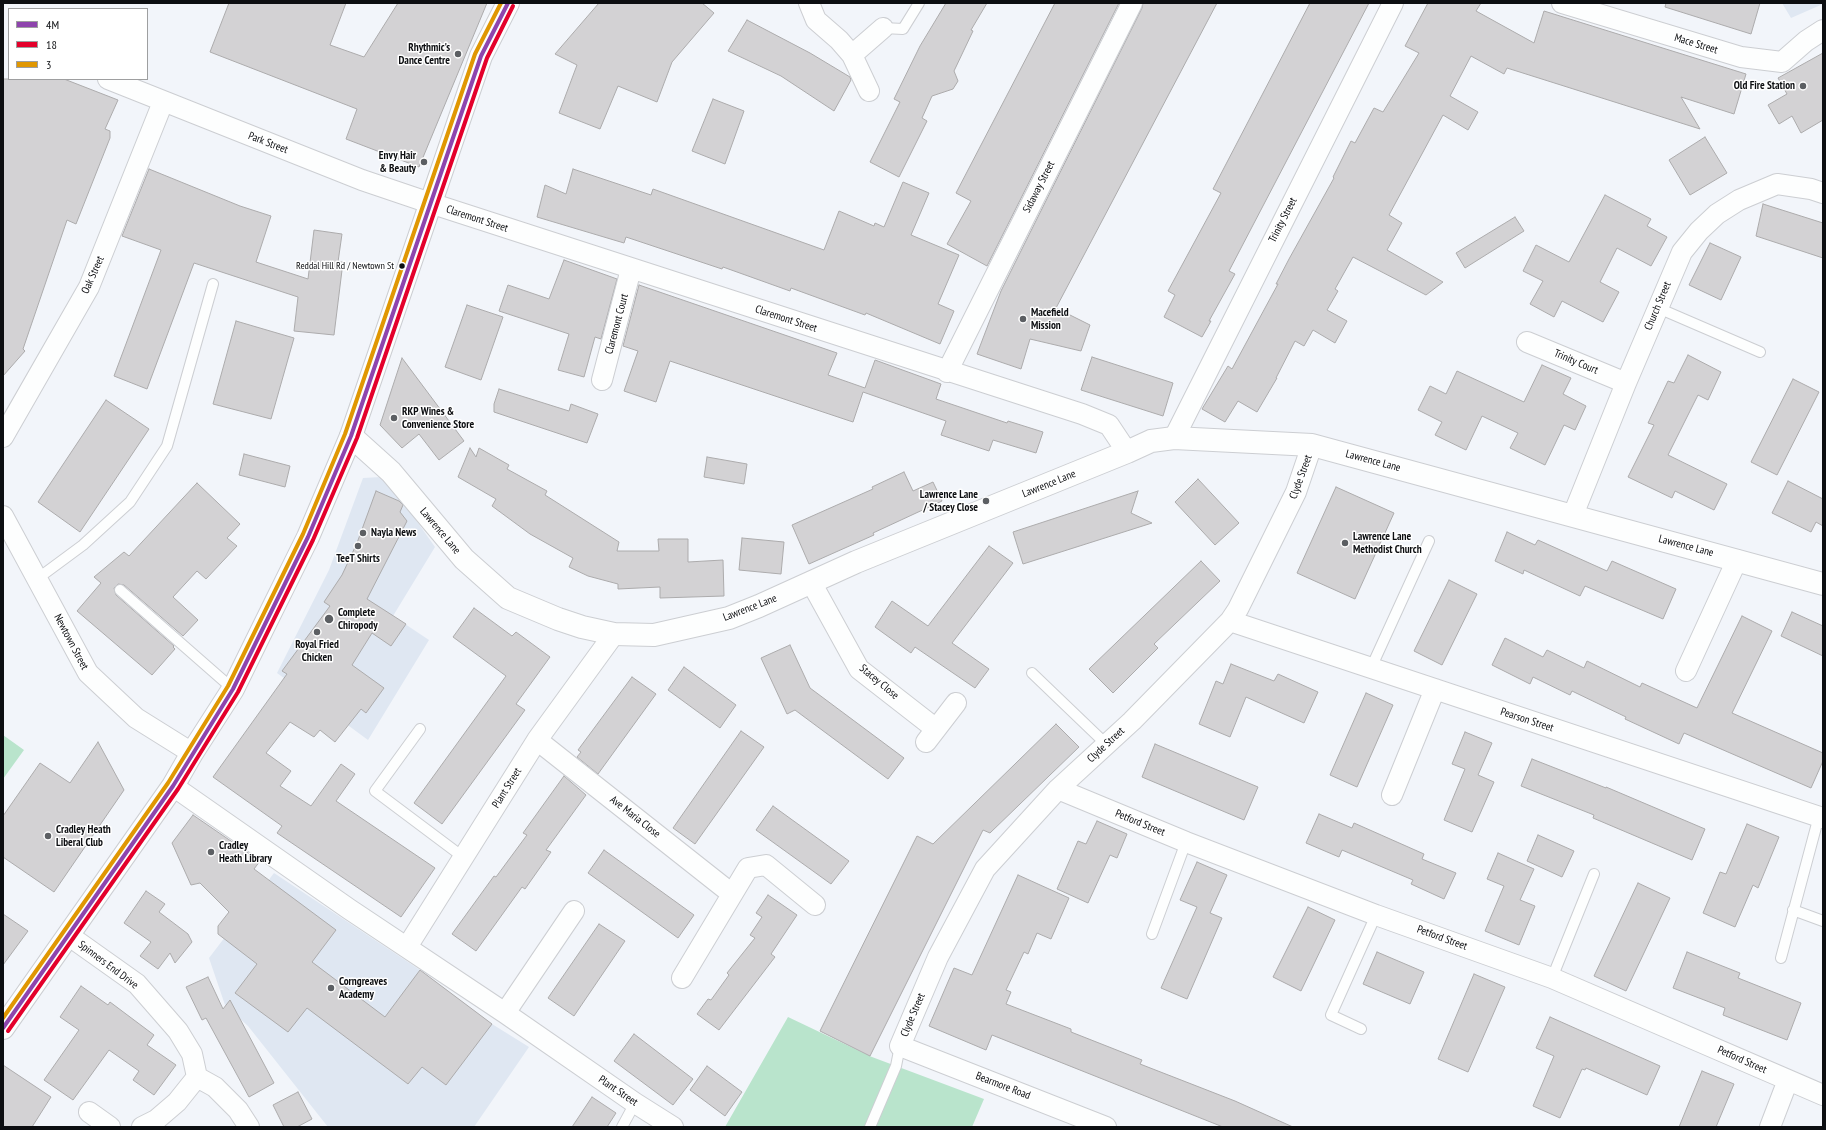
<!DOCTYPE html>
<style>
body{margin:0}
#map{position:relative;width:1826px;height:1130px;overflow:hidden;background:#f2f5fa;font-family:"PT Sans Narrow",sans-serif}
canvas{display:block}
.frame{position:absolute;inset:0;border:4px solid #0c0e11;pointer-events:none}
.legend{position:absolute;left:8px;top:8px;width:140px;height:72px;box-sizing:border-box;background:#fff;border:1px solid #9e9fa0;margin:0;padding:5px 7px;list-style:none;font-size:12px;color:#0c0e11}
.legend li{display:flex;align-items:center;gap:8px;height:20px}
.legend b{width:20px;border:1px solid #9e9fa0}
</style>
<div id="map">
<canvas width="1826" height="1130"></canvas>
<div class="frame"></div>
<ul class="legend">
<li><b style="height:5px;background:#8e44ad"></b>4M</li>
<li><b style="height:5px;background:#e4002b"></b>18</li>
<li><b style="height:5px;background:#e09702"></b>3</li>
</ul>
</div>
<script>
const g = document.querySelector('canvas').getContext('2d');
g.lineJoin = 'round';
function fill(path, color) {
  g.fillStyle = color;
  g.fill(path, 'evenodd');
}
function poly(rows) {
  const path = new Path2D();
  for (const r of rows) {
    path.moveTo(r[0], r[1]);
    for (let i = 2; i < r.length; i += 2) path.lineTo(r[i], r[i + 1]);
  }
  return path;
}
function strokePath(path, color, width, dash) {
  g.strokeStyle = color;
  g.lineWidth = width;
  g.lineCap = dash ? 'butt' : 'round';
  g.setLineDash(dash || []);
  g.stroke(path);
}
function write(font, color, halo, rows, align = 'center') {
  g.font = font + ' "PT Sans Narrow",sans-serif';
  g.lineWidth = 3;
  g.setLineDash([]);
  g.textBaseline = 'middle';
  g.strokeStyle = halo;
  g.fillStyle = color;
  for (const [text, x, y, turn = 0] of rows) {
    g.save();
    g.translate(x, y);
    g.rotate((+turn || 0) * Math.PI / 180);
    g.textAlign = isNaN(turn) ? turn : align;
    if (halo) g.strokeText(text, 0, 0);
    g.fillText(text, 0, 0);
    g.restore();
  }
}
fill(poly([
 [1782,3,1823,3,1823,4,1791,18],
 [381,477,404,503,435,547,393,616,429,640,368,740,277,673,329,570,363,478],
 [274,873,420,970,492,1024,529,1047,474,1127,328,1127,248,1026,225,1005,209,958]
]), '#dfe7f2');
fill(poly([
 [3,735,24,750,3,779],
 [788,1017,872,1057,984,1099,972,1127,725,1127]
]), '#b9e4cc');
const building = poly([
 [229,3,346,3,330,45,364,57,398,3,487,3,419,167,346,139,357,109,210,52,229,3],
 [599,3,702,3,714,13,672,62,657,102,618,86,600,129,559,113,577,65,555,54,599,3],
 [946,3,987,3,971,30,973,31,954,71,958,81,953,89,932,96,922,118,927,121,899,177,870,162,900,102,894,99,920,46,946,3],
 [1055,3,1119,3,987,266,947,244,971,201,956,193,1055,3],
 [1143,3,1217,3,1056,308,1090,325,1081,351,1030,339,1021,369,977,354,1001,291,1142,8,1143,3],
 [1310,3,1369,3,1229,271,1235,274,1209,321,1211,321,1202,337,1164,317,1175,295,1168,291,1221,193,1213,189,1310,3],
 [1428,3,1481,3,1476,11,1534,43,1544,11,1746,74,1734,114,1681,97,1700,129,1507,68,1504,74,1471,56,1450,96,1478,112,1468,130,1443,115,1389,215,1402,223,1387,250,1443,282,1426,295,1353,257,1335,289,1338,291,1327,310,1347,321,1335,343,1313,330,1304,346,1295,341,1276,378,1277,378,1257,412,1238,401,1225,422,1202,409,1228,366,1232,369,1278,284,1276,284,1289,259,1334,178,1333,177,1351,141,1355,143,1374,108,1383,112,1419,53,1405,46,1428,3],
 [1666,3,1760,3,1751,34,1665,7,1666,3],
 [747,20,810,53,850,77,851,80,834,111,781,76,728,51,747,20],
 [1823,53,1823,120,1801,133,1792,116,1779,124,1768,105,1787,94,1778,78,1823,53],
 [3,79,64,79,118,100,105,129,110,131,110,138,76,224,67,220,23,349,25,351,3,376,3,79],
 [713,99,744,111,725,164,692,151,713,99],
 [1705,137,1727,173,1690,195,1669,160,1705,137],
 [149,169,240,206,271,216,256,262,308,279,314,230,342,234,338,262,343,262,334,335,294,331,298,297,194,263,147,389,114,376,161,250,122,236,149,169],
 [573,169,651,195,653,189,824,250,839,211,874,226,875,223,884,227,903,182,929,193,911,235,959,255,938,304,954,311,940,344,866,313,865,315,791,288,790,291,723,267,722,269,626,237,624,243,537,217,545,185,566,194,573,169],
 [1605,195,1651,219,1647,226,1667,237,1651,266,1617,248,1600,282,1619,292,1603,322,1562,301,1554,317,1530,304,1543,281,1523,271,1536,245,1569,262,1605,195],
 [1763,204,1823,223,1823,258,1756,236,1763,204],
 [1515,217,1524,231,1465,268,1456,253,1515,217],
 [1710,243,1741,257,1721,300,1689,285,1710,243],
 [564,260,617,279,601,339,595,337,584,377,558,370,569,334,499,311,508,285,549,299,564,260],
 [639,285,837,353,828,375,865,388,875,360,941,384,936,399,1007,423,1008,421,1043,432,1036,453,993,440,989,451,941,435,946,421,863,392,853,422,670,361,656,402,624,391,638,351,623,346,639,285],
 [467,305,503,317,481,380,445,367,467,305],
 [236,321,294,338,271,419,213,404,236,321],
 [1688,355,1721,372,1708,400,1698,395,1668,455,1727,484,1714,510,1675,491,1672,498,1628,477,1654,425,1648,423,1668,381,1674,383,1688,355],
 [1092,357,1173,383,1163,416,1081,390,1092,357],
 [402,358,464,441,439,460,419,434,402,448,380,425,402,358],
 [1542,365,1571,378,1563,394,1586,406,1575,430,1564,425,1545,465,1510,448,1518,433,1482,416,1466,450,1435,435,1442,422,1418,410,1430,386,1446,394,1457,371,1524,402,1542,365],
 [1793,379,1819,392,1777,475,1751,462,1793,379],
 [499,389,569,411,571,404,598,414,587,443,494,412,494,404,499,389],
 [106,400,149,429,80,532,38,502,106,400],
 [470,448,476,457,479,448,509,465,507,469,547,491,545,495,619,542,617,551,659,551,658,539,688,539,688,562,723,560,724,596,660,598,660,587,618,589,618,584,588,576,569,567,573,558,530,534,492,506,496,499,458,477,470,448],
 [244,454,290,466,285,487,239,475,244,454],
 [707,457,747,464,744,484,704,477,707,457],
 [904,472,913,491,933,482,942,501,873,533,874,535,809,564,792,525,873,489,872,487,904,472],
 [1198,479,1239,523,1215,545,1175,502,1198,479],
 [1788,481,1823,499,1823,526,1816,522,1811,532,1772,513,1788,481],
 [197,483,240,524,227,538,237,546,206,579,197,571,173,597,198,620,183,636,124,585,118,584,114,588,116,595,174,646,173,647,175,649,152,675,77,611,101,583,94,577,124,552,129,556,197,483],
 [1336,487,1394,513,1355,599,1297,573,1336,487],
 [376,491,399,501,403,505,400,512,407,521,367,599,406,624,391,646,372,633,352,665,384,688,366,713,361,709,335,742,320,730,314,737,290,722,266,753,291,771,280,786,311,806,341,764,355,774,336,801,435,868,401,917,277,833,282,826,213,777,287,674,282,671,330,606,324,602,342,575,357,543,376,491],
 [1138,491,1131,513,1152,523,1023,564,1013,532,1138,491],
 [1507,532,1535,545,1538,540,1607,571,1612,561,1676,589,1663,619,1585,586,1580,596,1524,570,1523,574,1495,561,1507,532],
 [742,538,784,542,781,574,739,570,742,538],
 [989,546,1013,563,952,643,989,669,975,688,915,647,911,653,875,627,892,601,928,626,989,546],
 [1201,561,1220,581,1154,644,1158,648,1113,693,1089,669,1201,561],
 [1449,580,1477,594,1442,665,1414,651,1449,580],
 [474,608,512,636,516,632,550,657,516,704,525,710,442,824,414,803,506,676,453,637,474,608],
 [1792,612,1823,626,1823,656,1781,636,1792,612],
 [1742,616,1772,631,1732,713,1823,753,1823,761,1811,788,1684,733,1679,744,1625,719,1626,717,1572,691,1570,695,1533,677,1530,684,1492,665,1505,638,1543,657,1547,650,1584,668,1587,661,1640,687,1642,683,1697,708,1742,616],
 [790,645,810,688,904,758,888,779,795,710,787,714,761,658,790,645],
 [1231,664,1274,681,1278,674,1318,692,1304,723,1246,697,1230,737,1199,724,1216,681,1223,684,1231,664],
 [684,667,736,705,720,728,668,690,684,667],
 [632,677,656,694,598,774,577,757,581,752,578,750,632,677],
 [1366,693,1393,705,1357,787,1330,775,1366,693],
 [1056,724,1079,747,990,833,983,830,870,1056,820,1031,917,836,933,844,1056,724],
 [741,731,764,747,695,844,673,828,741,731],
 [1465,732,1492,743,1478,775,1494,782,1472,832,1444,820,1465,769,1452,764,1465,732],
 [98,742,124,790,54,892,3,857,3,816,40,763,70,783,98,742],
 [1155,744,1258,787,1244,820,1142,777,1155,744],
 [1532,759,1606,788,1606,787,1705,829,1692,860,1593,818,1594,815,1521,786,1532,759],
 [564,776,586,795,546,850,551,852,525,889,522,887,476,951,452,934,494,876,496,877,527,835,523,833,564,776],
 [773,806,849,861,831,884,756,830,773,806],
 [1319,814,1352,828,1354,823,1424,854,1422,859,1456,873,1444,899,1411,884,1413,880,1342,850,1339,857,1306,843,1319,814],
 [193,815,260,861,254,869,336,930,312,962,385,1017,420,970,492,1024,446,1085,422,1067,408,1084,307,1008,288,1032,235,993,257,964,218,934,218,926,229,912,200,883,191,885,172,843,193,815],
 [1097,821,1127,834,1117,858,1110,855,1088,903,1057,889,1078,841,1086,844,1097,821],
 [1747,824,1779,837,1758,888,1753,885,1735,927,1703,913,1720,872,1726,874,1747,824],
 [1538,835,1574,851,1562,877,1527,861,1538,835],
 [604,850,694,915,678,938,588,873,604,850],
 [1498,853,1534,869,1520,900,1535,906,1519,945,1485,931,1504,886,1487,879,1498,853],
 [1197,862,1227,875,1210,913,1222,918,1187,999,1161,988,1197,907,1180,900,1197,862],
 [1018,875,1069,898,1051,939,1037,933,1028,954,1024,952,1006,990,1011,992,1006,1004,1071,1029,1071,1032,1142,1060,1140,1064,1235,1101,1293,1127,1223,1127,992,1035,986,1050,929,1026,954,968,972,975,1018,875],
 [1638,883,1670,898,1626,991,1594,976,1638,883],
 [146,891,165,904,159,912,188,934,192,942,175,963,170,953,158,969,140,956,151,942,124,923,146,891],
 [768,895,797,915,771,954,775,957,719,1030,697,1014,708,999,711,1000,729,975,727,973,755,938,750,935,762,917,756,913,768,895],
 [1308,907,1335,920,1301,991,1273,977,1308,907],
 [3,914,28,931,3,965,3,914],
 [599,924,625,941,574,1016,548,998,599,924],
 [1377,952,1424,972,1410,1004,1363,984,1377,952],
 [1687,952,1740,973,1738,978,1801,1003,1787,1040,1723,1015,1725,1008,1673,988,1687,952],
 [1474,974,1505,987,1468,1072,1438,1059,1474,974],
 [208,977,223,1009,230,1000,274,1083,249,1097,206,1018,202,1020,186,987,208,977],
 [81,986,108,1005,110,1002,154,1035,147,1045,176,1065,154,1095,133,1080,139,1071,109,1050,73,1100,44,1080,79,1030,60,1017,81,986],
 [1550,1017,1660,1066,1647,1095,1586,1068,1585,1070,1582,1069,1560,1118,1533,1106,1554,1056,1536,1048,1550,1017],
 [634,1034,693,1079,673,1105,614,1061,634,1034],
 [3,1065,51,1097,32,1127,3,1127,3,1065],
 [707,1066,742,1092,725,1116,690,1090,707,1066],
 [1702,1071,1734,1084,1716,1127,1679,1127,1702,1071],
 [298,1092,312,1119,297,1127,284,1127,273,1105,298,1092],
 [592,1097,616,1113,607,1127,572,1127,592,1097]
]);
fill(building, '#d3d2d4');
strokePath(building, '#acabac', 1);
const lane = poly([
 [883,28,903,29,919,3],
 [1658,308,1760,352],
 [37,579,83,545,130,502,167,446,213,284],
 [120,590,233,689],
 [1371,668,1429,541],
 [1032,673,1106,744],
 [420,729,375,791,463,857],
 [1793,910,1823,921],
 [1152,934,1186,842],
 [1781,958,1819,816],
 [1552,978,1594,874],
 [1361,1029,1331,1015,1376,915],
 [622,1127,635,1103],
 [870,1127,896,1066,900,1046]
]);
const street = poly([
 [809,3,816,20,839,40,852,55],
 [1562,3,1741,57,1782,62,1806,41,1823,30],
 [108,79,362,180,430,203,1082,414,1109,425,1127,452],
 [869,91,852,55,883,28],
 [1527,342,1626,383],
 [947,372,1132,3],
 [602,380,631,269],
 [3,437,89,287,163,102],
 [1174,438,1393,3],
 [1573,515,1626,383,1682,252,1699,231,1717,214,1739,200,1777,184,1811,189,1823,193],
 [3,516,88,673,136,718,192,753],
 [811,582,859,669,936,729],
 [1230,621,1823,818],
 [1686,671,1737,560],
 [537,740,732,894],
 [926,742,956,703],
 [173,786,349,909,505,1013,635,1103,673,1127],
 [1058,789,1186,842,1376,915,1552,978,1823,1095],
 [1392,795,1435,689],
 [68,935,137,984,178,1031,192,1054,197,1077,215,1087,238,1110,249,1127],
 [407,947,537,740,614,634],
 [682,978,748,868,766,865,815,905],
 [505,1013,574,911],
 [89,1112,110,1127],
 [142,1127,156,1120,177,1102,197,1077],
 [1106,1127,900,1046,938,957,985,869,1058,789,1132,721,1230,621,1238,609,1296,492,1312,445],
 [1770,1127,1788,1080]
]);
const secondary = poly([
 [351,436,391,472,464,559,508,598,558,619,582,627,614,634,654,635,729,618,759,606,856,562,1127,452,1151,441,1174,438,1312,445,1823,584]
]);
const primary = poly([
 [3,1028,173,786,192,753,233,689,262,630,308,537,351,436,481,56,508,3]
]);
strokePath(lane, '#ccced2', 12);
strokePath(street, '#ccced2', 22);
strokePath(secondary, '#ccced2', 24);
strokePath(primary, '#ccced2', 24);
strokePath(lane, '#fdfefe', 10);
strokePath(street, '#fdfefe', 20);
strokePath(secondary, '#fdfefe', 22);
strokePath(primary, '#fdfefe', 22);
strokePath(poly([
 [3,1028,173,786,233,689,308,537,351,436,481,56,508,3]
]), '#8e44ad', 4);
strokePath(poly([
 [8,1031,178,789,238,692,313,540,357,438,487,58,513,6]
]), '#e4002b', 4);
strokePath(poly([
 [3,1018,168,783,228,686,303,534,345,434,475,54,501,3]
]), '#e09702', 4);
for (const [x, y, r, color] of [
 [458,54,4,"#5c5f63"],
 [1803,86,4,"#5c5f63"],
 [424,162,4,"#5c5f63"],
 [402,266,3.5,"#0c0e11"],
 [1023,319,4,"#5c5f63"],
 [394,418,4,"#5c5f63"],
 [986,501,4,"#5c5f63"],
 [363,533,4,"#5c5f63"],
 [1345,543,4,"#5c5f63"],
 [358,546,4,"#5c5f63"],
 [329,619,5,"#5c5f63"],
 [317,632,4,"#5c5f63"],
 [48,836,4,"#5c5f63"],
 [211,852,4,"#5c5f63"],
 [331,988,4,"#5c5f63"]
]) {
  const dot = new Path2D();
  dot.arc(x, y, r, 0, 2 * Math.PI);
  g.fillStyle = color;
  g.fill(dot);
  strokePath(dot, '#fff', 1.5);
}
write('10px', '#0c0e11', '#fff', [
 ["Reddal Hill Rd / Newtown St",394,266]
], 'right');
write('11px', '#0c0e11', '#fff', [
 ["Mace Street",1696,44,17],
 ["Park Street",268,143,21],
 ["Sidaway Street",1039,187,-63],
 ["Claremont Street",477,219,18],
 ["Trinity Street",1283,220,-63],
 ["Oak Street",93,275,-66],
 ["Church Street",1658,306,-67],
 ["Claremont Street",786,319,18],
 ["Claremont Court",617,324,-75],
 ["Trinity Court",1576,362,23],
 ["Lawrence Lane",1373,461,15],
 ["Clyde Street",1301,477,-70],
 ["Lawrence Lane",1049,484,-22],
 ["Lawrence Lane",440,531,50],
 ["Lawrence Lane",1686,546,15],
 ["Lawrence Lane",750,608,-21],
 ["Newtown Street",71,642,62],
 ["Stacey Close",879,682,40],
 ["Pearson Street",1527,720,18],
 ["Clyde Street",1106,745,-43],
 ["Plant Street",507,788,-58],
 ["Ave Maria Close",635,817,38],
 ["Petford Street",1140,823,22],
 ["Petford Street",1442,938,20],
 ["Spinners End Drive",108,965,37],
 ["Clyde Street",913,1015,-67],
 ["Petford Street",1742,1060,24],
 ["Bearmore Road",1003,1086,21],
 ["Plant Street",618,1091,34]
]);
write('bold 11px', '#0c0e11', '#fff', [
 ["Rhythmic's",450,48,"right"],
 ["Dance Centre",450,61,"right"],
 ["Old Fire Station",1795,86,"right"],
 ["Envy Hair",416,156,"right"],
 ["& Beauty",416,169,"right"],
 ["Macefield",1031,313],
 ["Mission",1031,326],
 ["RKP Wines &",402,412],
 ["Convenience Store",402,425],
 ["Lawrence Lane",978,495,"right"],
 ["/ Stacey Close",978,508,"right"],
 ["Nayla News",371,533],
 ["Lawrence Lane",1353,537],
 ["Methodist Church",1353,550],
 ["TeeT Shirts",358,559,"center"],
 ["Complete",338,613],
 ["Chiropody",338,626],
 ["Royal Fried",317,645,"center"],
 ["Chicken",317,658,"center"],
 ["Cradley Heath",56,830],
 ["Liberal Club",56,843],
 ["Cradley",219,846],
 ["Heath Library",219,859],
 ["Corngreaves",339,982],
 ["Academy",339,995]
], 'left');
</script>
